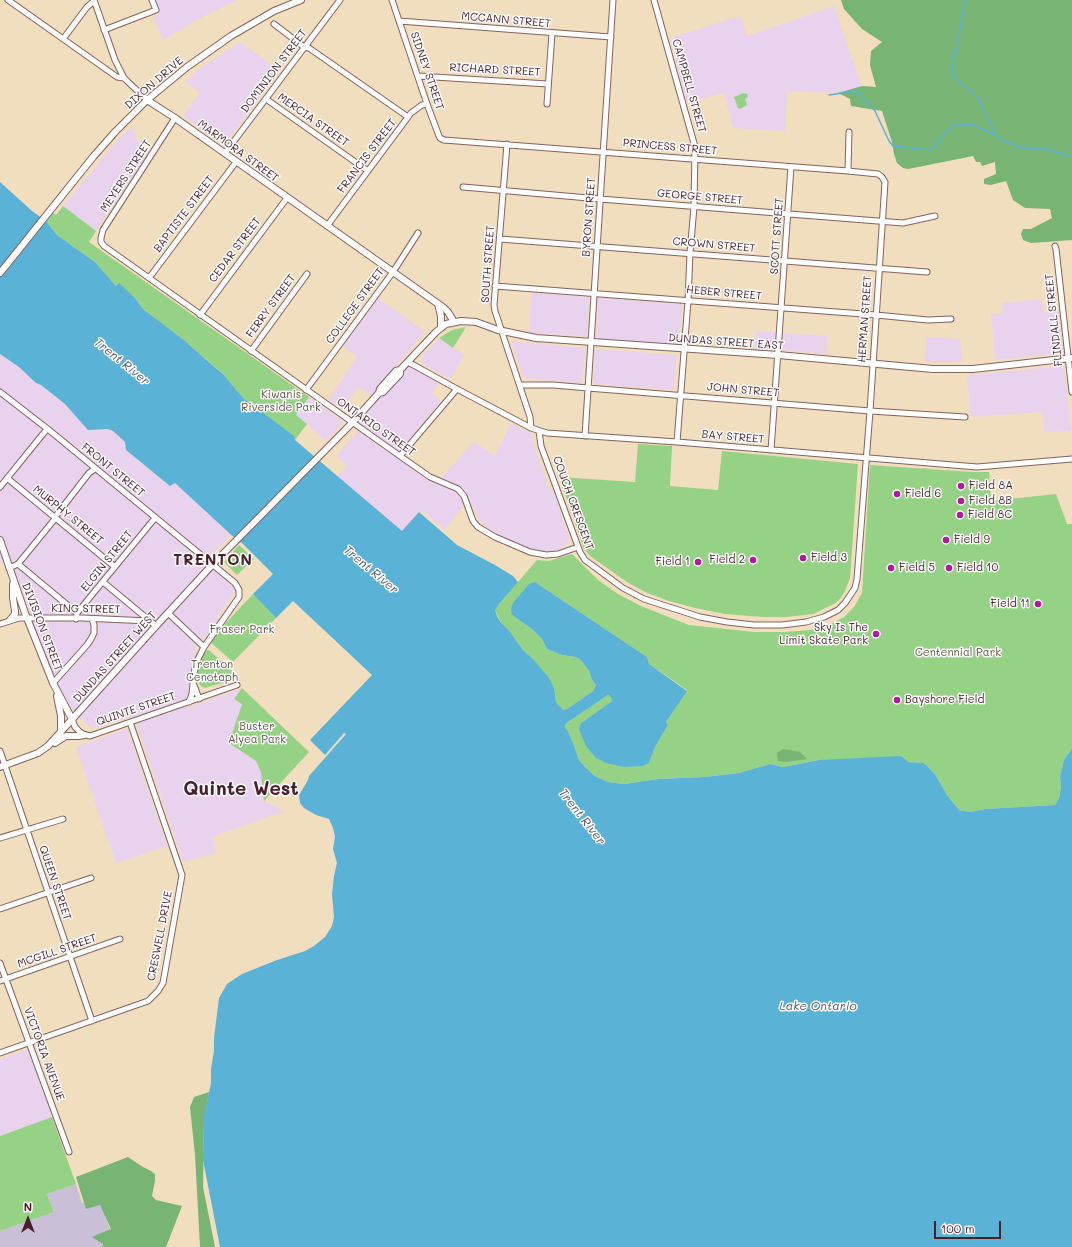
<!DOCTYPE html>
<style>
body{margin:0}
#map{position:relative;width:1072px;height:1247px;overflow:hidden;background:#f1debf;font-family:Mali,sans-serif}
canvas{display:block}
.north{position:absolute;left:8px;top:1199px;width:40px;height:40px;-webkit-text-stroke:3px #fff;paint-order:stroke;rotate:0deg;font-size:11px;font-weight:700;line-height:16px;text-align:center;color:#4a1f2b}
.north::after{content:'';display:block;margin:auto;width:14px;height:18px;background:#4a1f2b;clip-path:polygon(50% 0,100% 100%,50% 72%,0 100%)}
.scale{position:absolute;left:934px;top:1221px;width:67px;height:18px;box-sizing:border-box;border:2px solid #4a1f2b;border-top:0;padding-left:5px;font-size:12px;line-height:14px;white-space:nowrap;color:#4a1f2b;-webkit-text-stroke:3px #fff;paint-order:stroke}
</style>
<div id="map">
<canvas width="1072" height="1247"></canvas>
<div class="north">N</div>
<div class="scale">100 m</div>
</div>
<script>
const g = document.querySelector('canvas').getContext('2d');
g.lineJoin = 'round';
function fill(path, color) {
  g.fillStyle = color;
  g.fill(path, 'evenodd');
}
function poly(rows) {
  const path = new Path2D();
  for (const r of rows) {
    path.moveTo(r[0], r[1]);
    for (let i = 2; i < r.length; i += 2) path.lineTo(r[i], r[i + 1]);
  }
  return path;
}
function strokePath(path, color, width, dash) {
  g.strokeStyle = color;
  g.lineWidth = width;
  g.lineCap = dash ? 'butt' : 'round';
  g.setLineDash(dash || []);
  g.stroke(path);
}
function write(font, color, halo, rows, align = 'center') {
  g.font = font + ' Mali,sans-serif';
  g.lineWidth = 3;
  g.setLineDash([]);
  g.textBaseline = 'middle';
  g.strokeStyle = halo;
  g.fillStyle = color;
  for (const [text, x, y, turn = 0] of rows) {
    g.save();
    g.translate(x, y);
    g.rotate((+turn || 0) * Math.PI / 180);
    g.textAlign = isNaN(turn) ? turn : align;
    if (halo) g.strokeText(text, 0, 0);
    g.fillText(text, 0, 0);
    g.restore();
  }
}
fill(poly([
 [154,0,237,0,204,16,163,40,153,16,159,14],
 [834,6,864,94,787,91,785,131,733,128,724,93,686,102,671,38,740,16,747,36],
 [240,42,280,71,224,145,183,116,200,93,185,82,196,71],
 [132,127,145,158,96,231,63,206,120,137],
 [531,293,589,297,587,336,529,333],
 [378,298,425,332,371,395,358,387,342,409,328,400,357,357,343,346],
 [598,298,682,304,679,345,596,339],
 [1042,299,1044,313,1059,312,1063,353,995,360,991,314,1003,313,1002,303],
 [756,331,827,336,826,354,754,348],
 [927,337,960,339,962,362,925,362],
 [439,338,464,355,450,379,421,363,421,357],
 [511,341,585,348,582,383,524,378],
 [595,349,677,355,674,390,593,384],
 [0,354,19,367,36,383,41,385,65,404,88,430,108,429,113,431,125,442,126,450,170,486,175,483,231,535,205,562,236,590,217,617,221,620,196,646,187,708,242,688,234,699,242,704,230,743,256,761,261,771,264,801,285,812,273,815,212,837,216,853,183,862,134,716,96,728,89,727,70,706,56,684,41,644,36,629,11,559,0,563],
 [409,365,439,382,432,393,441,401,399,451,358,423],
 [1064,366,1071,431,1045,432,1042,412,971,417,967,375],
 [309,397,344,422,326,441,296,415],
 [511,423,534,435,532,440,547,484,554,493,569,538,566,545,555,551,548,553,535,551,511,542,490,530,479,520,464,489,440,479,474,442,495,456],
 [358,431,425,478,456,490,465,504,444,530,425,513,419,512,402,531,337,477,347,466,336,456],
 [127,729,167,846,116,863,76,747],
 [28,1049,52,1117,0,1136,0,1059]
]), '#e8d2ee');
fill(poly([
 [76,1184,82,1203,98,1197,110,1229,101,1247,0,1247,0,1231,54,1212,47,1194]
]), '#c9bfd7');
fill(poly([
 [743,93,747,94,748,97,745,99,747,105,740,109,738,108,734,97],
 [63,206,96,231,89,242,309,397,296,415,307,424,295,440,255,406,244,399,223,374,184,340,143,309,135,298,119,284,116,286,95,262,57,235,46,221,53,213,56,215],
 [466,327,453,348,439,338,452,330],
 [638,444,672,446,670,486,718,490,722,451,858,464,850,578,845,591,840,599,834,604,813,614,786,617,763,617,725,614,695,608,669,601,645,592,627,582,590,556,584,549,559,477,635,482],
 [870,465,973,472,989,472,991,501,1056,494,1067,524,1072,524,1072,748,1064,760,1060,776,1061,787,1059,798,1055,805,985,809,970,812,959,810,947,795,935,774,924,763,908,762,819,760,783,767,770,764,739,773,705,777,658,779,624,784,608,782,595,776,585,767,579,760,573,743,565,728,565,725,568,722,608,695,611,697,612,701,581,723,649,762,655,747,668,725,666,722,687,690,649,664,647,657,535,582,512,615,533,630,542,639,547,649,562,655,575,657,580,659,589,671,592,680,596,685,593,691,567,709,563,710,560,707,556,702,554,688,533,659,523,650,508,629,501,623,495,610,499,604,537,560,549,561,572,554,598,580,618,594,641,606,689,625,754,632,784,632,811,630,831,624,844,617,854,607,862,593],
 [239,545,254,559,237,575,224,562],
 [253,594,276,618,233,662,209,641],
 [209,650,232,671,232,676,229,681,205,688,201,686,196,678,201,659,206,651],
 [242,688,309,752,264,801,261,772,256,761,229,743,242,704,234,699],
 [52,1117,76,1184,47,1194,54,1212,0,1231,0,1136]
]), '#96d286');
fill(poly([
 [841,0,1072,0,1072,240,1031,243,1023,240,1021,234,1023,229,1031,229,1052,218,1050,209,1025,208,1013,200,1006,181,991,185,984,184,984,179,996,174,995,162,982,166,980,162,976,162,973,156,908,169,903,168,897,163,894,154,892,142,882,111,851,106,850,99,838,93,862,86,876,87,870,65,871,51,882,42,862,29,844,9],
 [783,749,800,752,807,759,786,762,778,761,777,753],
 [209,1092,204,1119,203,1187,215,1247,200,1247,195,1155,190,1107,194,1097],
 [128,1157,143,1167,151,1171,155,1174,155,1181,152,1196,156,1200,182,1206,166,1247,102,1247,103,1244,92,1237,111,1229,100,1205,86,1209,76,1177]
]), '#78b473');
fill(poly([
 [0,182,32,211,46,221,57,235,95,262,116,286,119,283,135,298,143,309,184,340,211,364,223,374,244,399,255,406,266,415,294,436,295,440,402,531,419,512,457,545,495,565,513,576,518,582,499,604,495,610,497,616,501,623,508,629,523,650,533,659,549,678,554,688,556,702,563,710,567,709,593,691,596,685,592,680,589,671,580,659,575,657,562,655,547,649,542,639,533,630,512,615,511,609,513,603,529,584,535,582,647,657,649,664,687,691,666,722,668,725,655,747,649,763,643,766,624,767,606,763,596,758,586,746,579,729,581,723,612,701,611,697,608,695,568,722,565,725,565,728,567,730,573,743,579,760,585,767,595,776,608,782,624,784,658,779,705,777,739,773,770,764,783,767,819,760,901,756,908,762,924,763,935,774,947,795,959,810,970,812,985,809,1055,805,1059,798,1061,787,1060,776,1064,760,1072,748,1072,1247,220,1247,203,1160,204,1116,211,1083,211,1069,214,1051,214,1038,219,998,227,984,242,974,277,960,305,951,314,946,325,937,332,926,334,917,332,894,334,876,337,863,333,849,335,837,333,828,329,819,316,815,304,808,300,803,299,795,308,780,309,776,346,734,344,733,325,755,310,740,372,675,293,601,276,618,253,594,273,574,241,542,240,543,175,483,170,486,126,450,125,442,113,431,108,429,88,430,65,404,41,385,36,383,19,367,0,354]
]), '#5ab2d7');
strokePath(poly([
 [965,0,956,53,952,54,954,60,952,70,956,79,978,98,995,134],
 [829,95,857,91,875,111,889,141,893,146,931,150,946,132,955,124,972,125,987,131,996,135,1000,139,1012,144,1026,149,1040,148,1072,156]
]), '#5ab2d7', 1.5);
const minor = poly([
 [8,0,117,77,124,78,147,100],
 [94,0,115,60,124,78],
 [392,0,427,104,439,136,440,138,444,140,848,171,878,174,882,177,885,182,870,411,857,579,855,588,845,603,838,610,824,617,806,622,782,625,754,625,727,622,700,617,644,599,623,588,585,560,580,552,541,446,539,431],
 [654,0,695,147,694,207,690,253,688,301,677,442],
 [399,21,611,37],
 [274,24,304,47,309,48,408,117],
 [104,30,156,10,152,0],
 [63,39,87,7,94,1],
 [418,76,548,84],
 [266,99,368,171],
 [547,104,552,33],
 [175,118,103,230,101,238,101,242,104,246,400,456,430,477,458,489,464,496,473,521,478,527,495,537,530,552,546,555,558,554,578,547],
 [507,144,494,305,495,311,530,417,531,428],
 [225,153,340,0],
 [848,171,849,132],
 [463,187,600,199,903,223,935,216],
 [327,226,411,113,422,105,427,104],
 [500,239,927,272],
 [1055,246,1056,249,1072,392],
 [149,278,236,162],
 [495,286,876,315,928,320,951,319],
 [200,315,287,198],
 [251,351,307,274],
 [408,362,457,389,531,428,547,433,677,442,977,467,1072,459],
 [520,385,553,385,588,388,870,411,965,417],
 [306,390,393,272,418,233],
 [0,392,49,430,235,583,239,590,239,597,204,647,197,661,194,673,192,694,189,702],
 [585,436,613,0],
 [771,450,791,167],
 [400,456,457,389],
 [7,478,115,567],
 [0,487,47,429],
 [18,564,77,613],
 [9,568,18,564,54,520,55,517,89,473,95,469],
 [103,582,156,626],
 [168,613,204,647],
 [76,619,77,613,155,518],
 [0,624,19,618,83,618,149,621],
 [53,683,87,645,91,639,94,633,94,625,92,619],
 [194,685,199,699],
 [72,719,75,727,81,733,86,735,90,736,237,685],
 [0,751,92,1021],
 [0,838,63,819],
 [0,909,91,878],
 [0,963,69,1152],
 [0,981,120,939],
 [0,1053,148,1001,158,991,163,983,182,875,130,722]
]);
const major = poly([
 [147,100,175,118,444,308,448,312,454,322],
 [0,273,93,157,115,132,147,100,187,67,231,36,274,11,301,0],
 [438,304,441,316,441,328],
 [379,393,383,392,400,374,400,370,436,332,446,324,461,321,476,322,498,330,536,338,778,355,933,369,973,369,1072,358],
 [0,540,25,613,53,683,72,719],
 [10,620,15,614,15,611,13,598,13,584],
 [57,696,61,716,61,732],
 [55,743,66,736,79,736,84,735],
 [0,767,38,753,48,746,156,626,213,564,352,423,379,393,380,389,396,371,400,370]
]);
strokePath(minor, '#84625f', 7);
strokePath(major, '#84625f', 8);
strokePath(minor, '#fff', 5);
strokePath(major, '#fff', 6);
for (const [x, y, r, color] of [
 [961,486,4,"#b5179e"],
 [897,494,4,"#b5179e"],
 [961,501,4,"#b5179e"],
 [960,515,4,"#b5179e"],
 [946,540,4,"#b5179e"],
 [803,558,4,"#b5179e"],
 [753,560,4,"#b5179e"],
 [698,562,4,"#b5179e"],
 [891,568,4,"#b5179e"],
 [949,568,4,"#b5179e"],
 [1038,604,4,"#b5179e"],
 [876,634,4,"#b5179e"],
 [897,700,4,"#b5179e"]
]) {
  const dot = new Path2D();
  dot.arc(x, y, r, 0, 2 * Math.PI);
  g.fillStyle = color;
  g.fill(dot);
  strokePath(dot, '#fff', 1.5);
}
write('11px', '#4a1f2b', '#fff', [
 ["MCCANN STREET",506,20,5],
 ["RICHARD STREET",495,70,3],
 ["DOMINION STREET",274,71,-53],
 ["SIDNEY STREET",427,71,71],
 ["DIXON DRIVE",154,83,-41],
 ["CAMPBELL STREET",689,86,74],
 ["MERCIA STREET",313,120,35],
 ["PRINCESS STREET",670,147,5],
 ["MARMORA STREET",238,151,36],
 ["FRANCIS STREET",367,156,-53],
 ["MEYERS STREET",126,176,-57],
 ["GEORGE STREET",700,197,5],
 ["BAPTISTE STREET",184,214,-53],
 ["BYRON STREET",589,217,-86],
 ["SCOTT STREET",777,236,-86],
 ["CROWN STREET",714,245,5],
 ["CEDAR STREET",235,250,-53],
 ["SOUTH STREET",488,264,-86],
 ["HEBER STREET",724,293,5],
 ["FERRY STREET",271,306,-54],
 ["COLLEGE STREET",355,306,-54],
 ["HERMAN STREET",865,319,-86],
 ["FLINDALL STREET",1054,320,-96],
 ["DUNDAS STREET EAST",726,342,4],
 ["JOHN STREET",743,390,5],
 ["ONTARIO STREET",376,427,35],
 ["BAY STREET",733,437,5],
 ["FRONT STREET",113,470,39],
 ["COUCH CRESCENT",573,503,70],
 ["MURPHY STREET",68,515,39],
 ["ELGIN STREET",107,561,-51],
 ["KING STREET",86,609,1],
 ["DIVISION STREET",42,627,69],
 ["DUNDAS STREET WEST",115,657,-48],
 ["QUINTE STREET",136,709,-19],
 ["QUEEN STREET",55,883,71],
 ["CRESWELL DRIVE",160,936,-79],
 ["MCGILL STREET",57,951,-19],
 ["VICTORIA AVENUE",44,1054,70]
]);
write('11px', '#615546', '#fff', [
 ["Kiwanis",281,395],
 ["Riverside Park",281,408],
 ["Fraser Park",242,630],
 ["Centennial Park",958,653],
 ["Trenton",212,665],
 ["Cenotaph",212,678],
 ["Buster",257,727],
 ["Alyea Park",257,740]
]);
write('11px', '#4a1f2b', '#fff', [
 ["Field 8A",969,486],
 ["Field 6",905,494],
 ["Field 8B",969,501],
 ["Field 8C",968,515],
 ["Field 9",954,540],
 ["Field 3",811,558],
 ["Field 2",745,560,"right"],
 ["Field 1",690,562,"right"],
 ["Field 5",899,568],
 ["Field 10",957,568],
 ["Field 11",1030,604,"right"],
 ["Sky Is The",868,628,"right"],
 ["Limit Skate Park",868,641,"right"],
 ["Bayshore Field",905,700]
], 'left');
write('italic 12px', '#505a70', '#fff', [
 ["Trent River",122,362,39],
 ["Trent River",371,570,40],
 ["Trent River",582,817,52],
 ["Lake Ontario",818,1006]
]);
g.letterSpacing = '1px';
write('bold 15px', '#4a1f2b', '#fff', [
 ["TRENTON",213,560]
]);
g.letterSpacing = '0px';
write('bold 19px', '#4a1f2b', '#fff', [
 ["Quinte West",241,789]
]);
</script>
